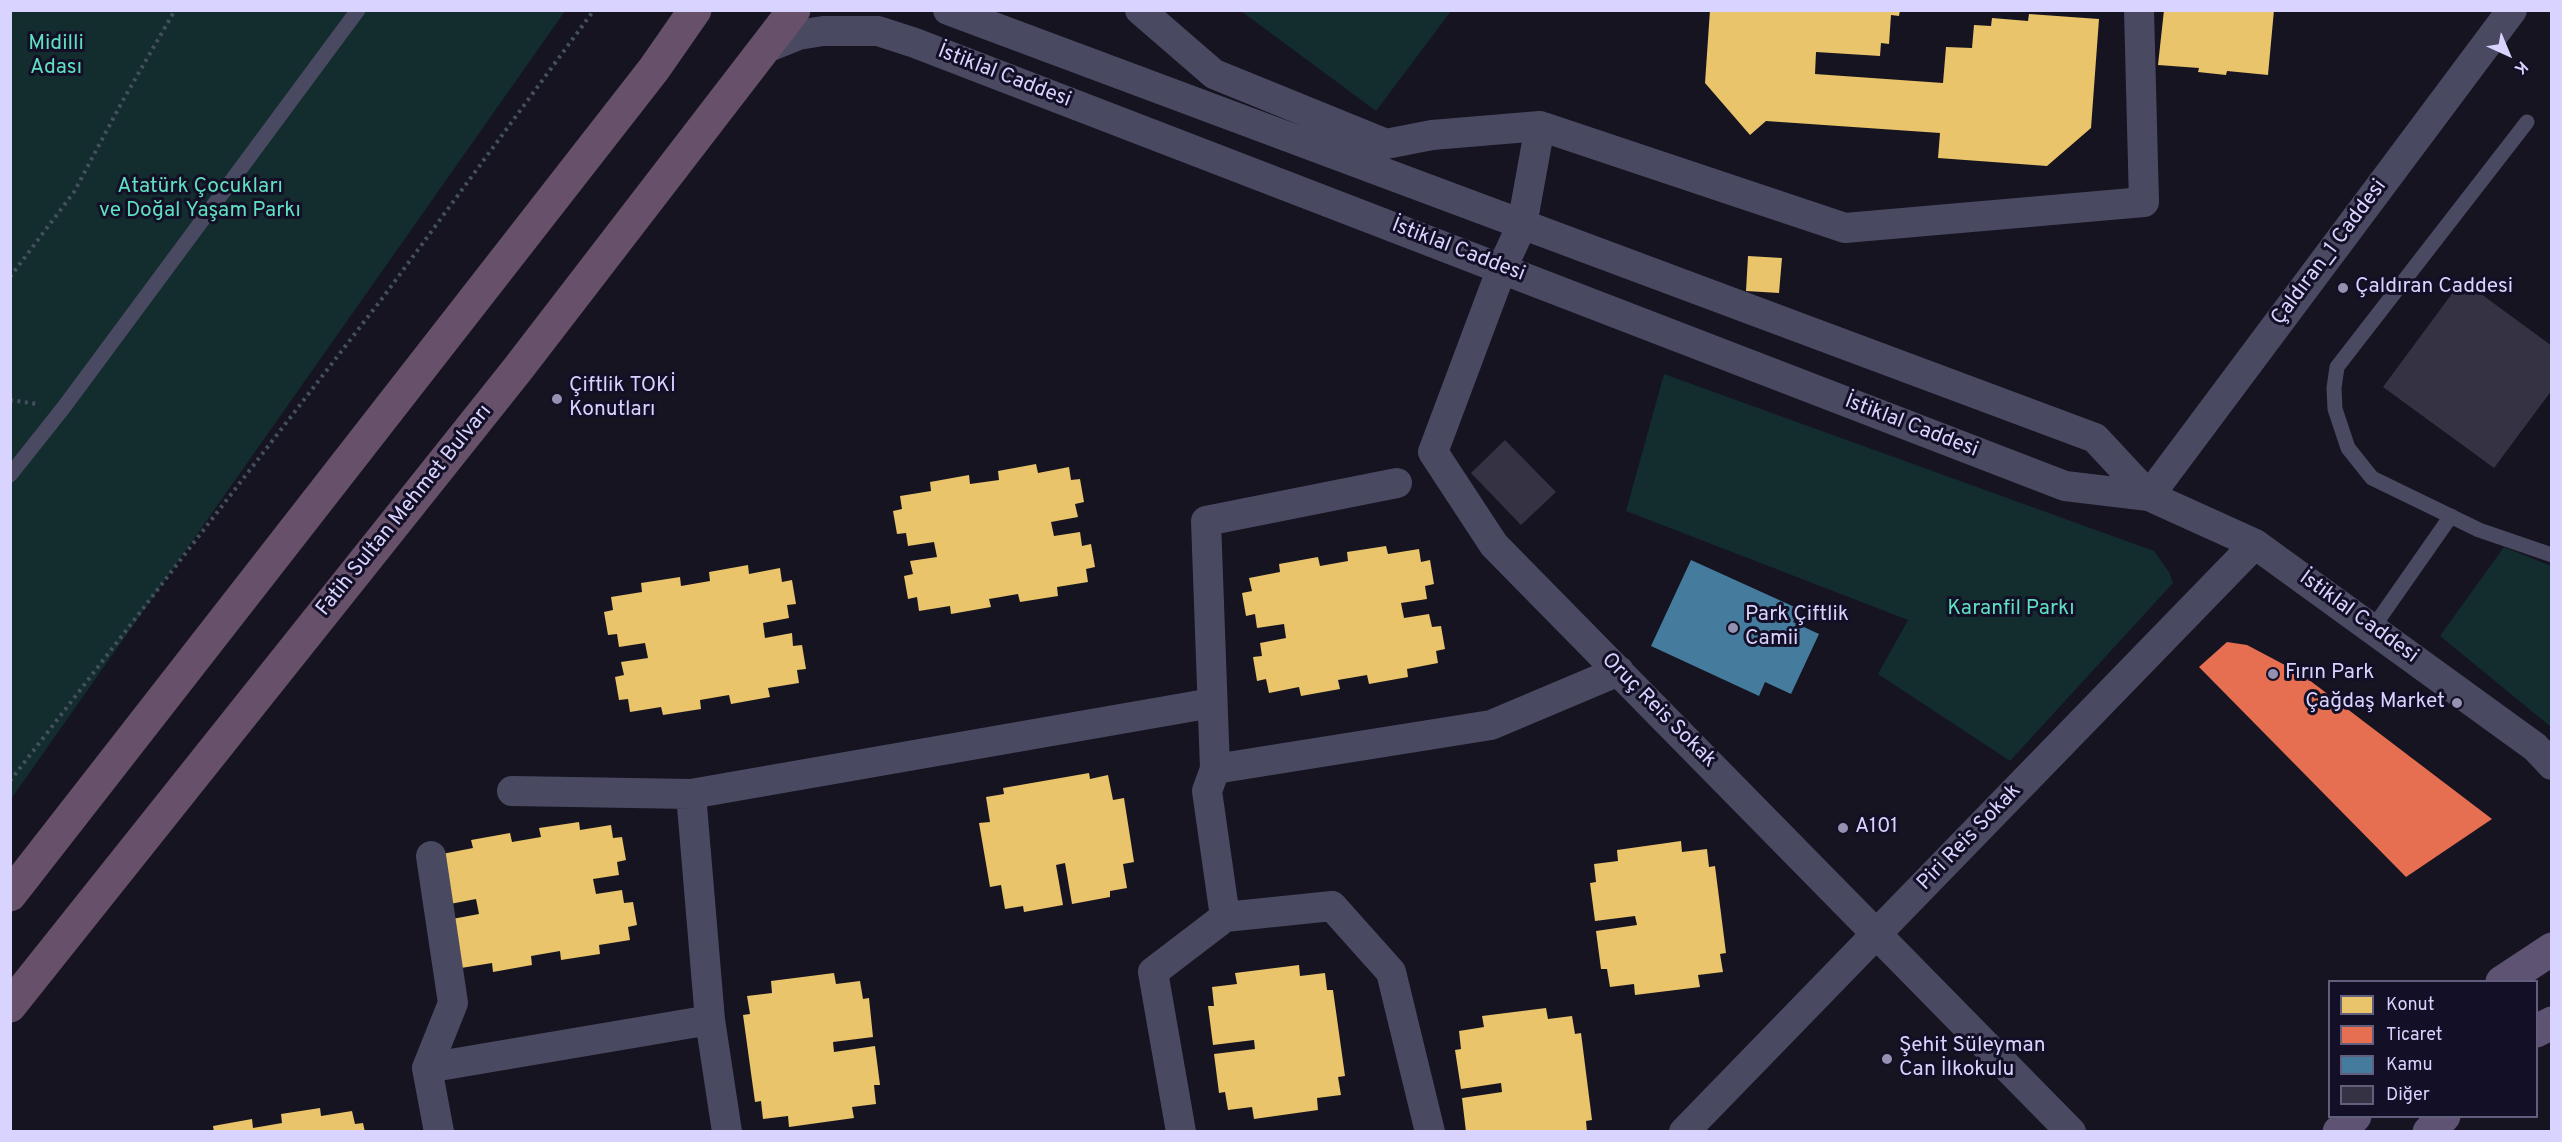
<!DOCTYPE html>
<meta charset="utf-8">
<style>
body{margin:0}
#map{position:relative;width:2562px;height:1142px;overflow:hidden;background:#161421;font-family:Overpass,sans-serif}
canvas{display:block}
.frame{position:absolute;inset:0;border:12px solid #d9d4ff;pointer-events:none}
.legend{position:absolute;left:2328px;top:980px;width:210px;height:138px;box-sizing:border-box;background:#130f26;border:2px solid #625e7d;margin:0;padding:8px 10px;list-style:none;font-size:18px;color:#d9d4ff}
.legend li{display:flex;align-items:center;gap:12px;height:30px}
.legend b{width:30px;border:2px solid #625e7d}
.north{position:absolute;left:2478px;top:24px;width:60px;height:60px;-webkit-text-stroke:4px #130f26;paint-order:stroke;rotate:136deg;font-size:16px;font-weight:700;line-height:24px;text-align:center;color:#d9d4ff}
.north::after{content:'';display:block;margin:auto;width:21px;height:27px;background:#d9d4ff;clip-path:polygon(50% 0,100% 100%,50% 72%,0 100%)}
</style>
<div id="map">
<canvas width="2562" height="1142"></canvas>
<div class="frame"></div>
<ul class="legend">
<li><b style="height:16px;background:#e9c46a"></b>Konut</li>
<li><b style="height:16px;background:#e76f51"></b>Ticaret</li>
<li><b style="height:16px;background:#457b9d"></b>Kamu</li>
<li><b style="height:16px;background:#343243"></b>Diğer</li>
</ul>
<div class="north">K</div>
</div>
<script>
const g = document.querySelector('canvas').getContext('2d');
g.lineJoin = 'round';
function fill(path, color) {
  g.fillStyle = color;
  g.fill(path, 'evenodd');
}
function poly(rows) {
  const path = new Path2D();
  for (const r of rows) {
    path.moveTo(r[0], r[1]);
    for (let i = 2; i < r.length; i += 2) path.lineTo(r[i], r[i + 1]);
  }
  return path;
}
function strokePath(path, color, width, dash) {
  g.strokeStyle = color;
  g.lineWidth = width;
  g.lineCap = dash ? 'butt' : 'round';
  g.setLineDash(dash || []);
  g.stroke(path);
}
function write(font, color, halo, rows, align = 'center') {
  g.font = font + ' Overpass,sans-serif';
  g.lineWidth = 6;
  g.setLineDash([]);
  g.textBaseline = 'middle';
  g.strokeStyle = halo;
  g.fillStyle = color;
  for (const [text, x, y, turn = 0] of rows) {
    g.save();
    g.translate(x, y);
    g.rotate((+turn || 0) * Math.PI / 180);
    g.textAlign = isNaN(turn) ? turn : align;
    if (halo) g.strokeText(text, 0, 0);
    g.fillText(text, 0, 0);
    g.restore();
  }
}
fill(poly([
 [11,11,565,11,11,799],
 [1241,11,1451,11,1376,111],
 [1664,374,2154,551,2169,572,2173,583,2010,761,1878,674,1908,620,1626,511],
 [2504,547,2551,566,2551,727,2440,636]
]), '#132c2d');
fill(poly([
 [1710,10,1900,10,1899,16,1891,15,1889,44,1881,43,1880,56,1816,52,1815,74,1943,83,1946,47,1972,48,1974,25,1991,26,1992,18,2028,21,2029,14,2099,19,2091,128,2047,166,1938,158,1940,133,1766,121,1750,135,1705,83],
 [2164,10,2274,10,2268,75,2227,71,2226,75,2198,72,2199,68,2158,65],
 [1748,256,1782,258,1779,293,1746,291],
 [1036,464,1038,473,1069,467,1071,480,1080,479,1084,502,1075,504,1078,517,1051,522,1054,536,1080,532,1082,546,1091,544,1095,567,1086,569,1088,582,1057,587,1058,596,1020,602,1018,594,989,599,991,607,951,614,950,606,919,611,917,597,908,599,904,576,913,574,910,561,937,557,934,542,908,546,906,533,897,534,893,511,902,509,900,496,931,491,930,482,969,475,970,484,999,480,998,471],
 [1386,546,1388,554,1419,549,1421,562,1430,560,1434,584,1425,586,1427,599,1401,603,1404,618,1429,614,1432,627,1441,626,1445,649,1436,651,1438,663,1407,669,1408,677,1369,684,1367,675,1338,680,1340,689,1301,696,1299,687,1269,693,1266,679,1257,681,1253,657,1262,656,1260,643,1286,638,1284,624,1257,628,1255,614,1246,616,1242,593,1252,591,1249,578,1280,572,1279,564,1318,557,1320,566,1348,561,1347,552],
 [748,565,749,574,780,568,782,582,792,580,796,604,787,605,789,618,763,623,765,638,792,633,793,646,802,645,806,669,797,670,799,683,768,688,770,697,731,704,729,695,700,700,701,709,663,715,661,707,630,712,628,699,619,700,615,677,624,675,621,662,648,658,645,643,619,647,617,634,608,635,604,612,613,610,611,597,642,592,641,583,680,577,681,586,710,581,709,572],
 [1089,773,1090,779,1108,775,1113,800,1124,798,1134,862,1123,864,1127,888,1110,891,1110,897,1072,904,1065,863,1056,865,1063,905,1024,912,1023,906,1005,909,1001,885,990,887,979,823,990,822,986,797,1004,794,1003,788],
 [579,822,580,830,611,825,613,838,622,837,626,860,617,862,619,875,593,879,596,894,622,890,624,903,633,902,637,925,628,927,630,940,599,945,600,954,561,960,560,951,531,956,532,965,493,972,492,963,461,968,452,919,479,914,476,899,450,904,442,854,473,848,471,840,510,833,512,842,541,837,539,828],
 [1681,841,1682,852,1707,849,1709,867,1715,866,1726,953,1720,954,1723,972,1698,975,1700,987,1635,995,1634,984,1610,987,1607,969,1601,969,1596,931,1637,925,1635,916,1595,921,1590,883,1596,882,1594,864,1618,861,1617,850],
 [1299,965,1300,976,1325,973,1327,990,1333,990,1345,1076,1338,1077,1341,1095,1317,1098,1318,1110,1254,1119,1252,1107,1228,1110,1225,1092,1219,1093,1214,1054,1255,1049,1254,1040,1213,1045,1208,1006,1214,1006,1212,987,1237,984,1235,973],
 [834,973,836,984,860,981,863,999,869,998,873,1037,833,1042,834,1052,875,1046,880,1085,874,1085,876,1104,852,1107,854,1118,789,1127,788,1116,763,1119,761,1101,755,1102,743,1015,750,1014,747,996,772,993,771,981],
 [1546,1008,1548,1019,1572,1016,1575,1034,1581,1033,1592,1120,1586,1121,1587,1132,1466,1132,1462,1098,1502,1092,1501,1083,1461,1089,1455,1050,1461,1049,1459,1031,1484,1027,1482,1016],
 [320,1108,321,1116,352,1111,355,1124,363,1123,365,1132,214,1132,213,1126,252,1119,253,1128,282,1123,281,1114]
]), '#e9c46a');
fill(poly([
 [2227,642,2247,645,2300,673,2492,819,2406,877,2199,667]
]), '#e76f51');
fill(poly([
 [1691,560,1799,609,1793,622,1819,634,1791,694,1765,682,1759,696,1651,646]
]), '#457b9d');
fill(poly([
 [2462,280,2552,346,2552,390,2494,468,2383,387],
 [1505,440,1556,492,1521,525,1471,473]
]), '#343243');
strokePath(poly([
 [10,277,74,192,122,102,175,10],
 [10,400,37,404],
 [10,781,384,296,594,10]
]), '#44505f', 4, [3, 4.5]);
strokePath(poly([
 [2527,122,2337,367,2334,388,2335,409,2348,448,2372,478,2479,530,2552,555],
 [10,475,64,407,358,10],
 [2372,629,2451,516]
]), '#4a4962', 15);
strokePath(poly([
 [948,10,2095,438,2149,496],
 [1140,10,1214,74,1386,144,1432,135,1540,126,1845,228,2144,202,2139,10],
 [766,48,798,35,823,31,878,31,915,43,2065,486,2149,496,2255,544,2535,747,2552,765],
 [1540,126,1522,225,1502,268,1433,452,1494,545,2071,1132],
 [2149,496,2512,10],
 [1215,769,1491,725,1619,671],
 [512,791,691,794,1212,703],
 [691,794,710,1020,727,1132],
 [1225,917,1207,791,1215,769,1206,521,1397,483],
 [427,1068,453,1003,431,856],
 [439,1132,427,1068,710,1020],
 [1181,1132,1153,972,1225,917,1332,906,1391,972,1430,1132],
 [1684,1132,2255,544]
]), '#4a4962', 30);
strokePath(poly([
 [2502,982,2552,949],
 [2536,1031,2552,1023],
 [2339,1132,2355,1116],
 [2429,1132,2444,1116]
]), '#5e5373', 33);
strokePath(poly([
 [10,895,654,69,695,10],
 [10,1006,517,370,794,10]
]), '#67516a', 33);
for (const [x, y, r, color] of [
 [2343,288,6,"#9591b1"],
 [557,399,6,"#9591b1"],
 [1733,628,6,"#9591b1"],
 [2273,674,6,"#9591b1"],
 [2457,703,6,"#9591b1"],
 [1843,828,6,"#9591b1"],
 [1887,1059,6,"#9591b1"]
]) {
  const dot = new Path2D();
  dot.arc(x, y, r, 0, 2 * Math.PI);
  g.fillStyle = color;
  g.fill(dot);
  strokePath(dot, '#130f26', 2);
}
write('21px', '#5fe0c0', '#130f26', [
 ["Midilli",56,45],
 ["Adası",56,69],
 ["Atatürk Çocukları",200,188],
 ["ve Doğal Yaşam Parkı",200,212],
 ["Karanfil Parkı",2011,610]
]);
write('21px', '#d9d4ff', '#130f26', [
 ["İstiklal Caddesi",1004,77,21],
 ["İstiklal Caddesi",1458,251,21],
 ["Çaldıran_1 Caddesi",2330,253,-53],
 ["İstiklal Caddesi",1911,427,21],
 ["Fatih Sultan Mehmet Bulvarı",405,511,-51],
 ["İstiklal Caddesi",2358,618,36],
 ["Oruç Reis Sokak",1658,711,45],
 ["Piri Reis Sokak",1970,838,-46]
]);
write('21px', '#d9d4ff', '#130f26', [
 ["Çaldıran Caddesi",2355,288],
 ["Çiftlik TOKİ",569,387],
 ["Konutları",569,411],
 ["Park Çiftlik",1745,616],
 ["Camii",1745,640],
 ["Fırın Park",2285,674],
 ["Çağdaş Market",2445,703,"right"],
 ["A101",1855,828],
 ["Şehit Süleyman",1899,1047],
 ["Can İlkokulu",1899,1071]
], 'left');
</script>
